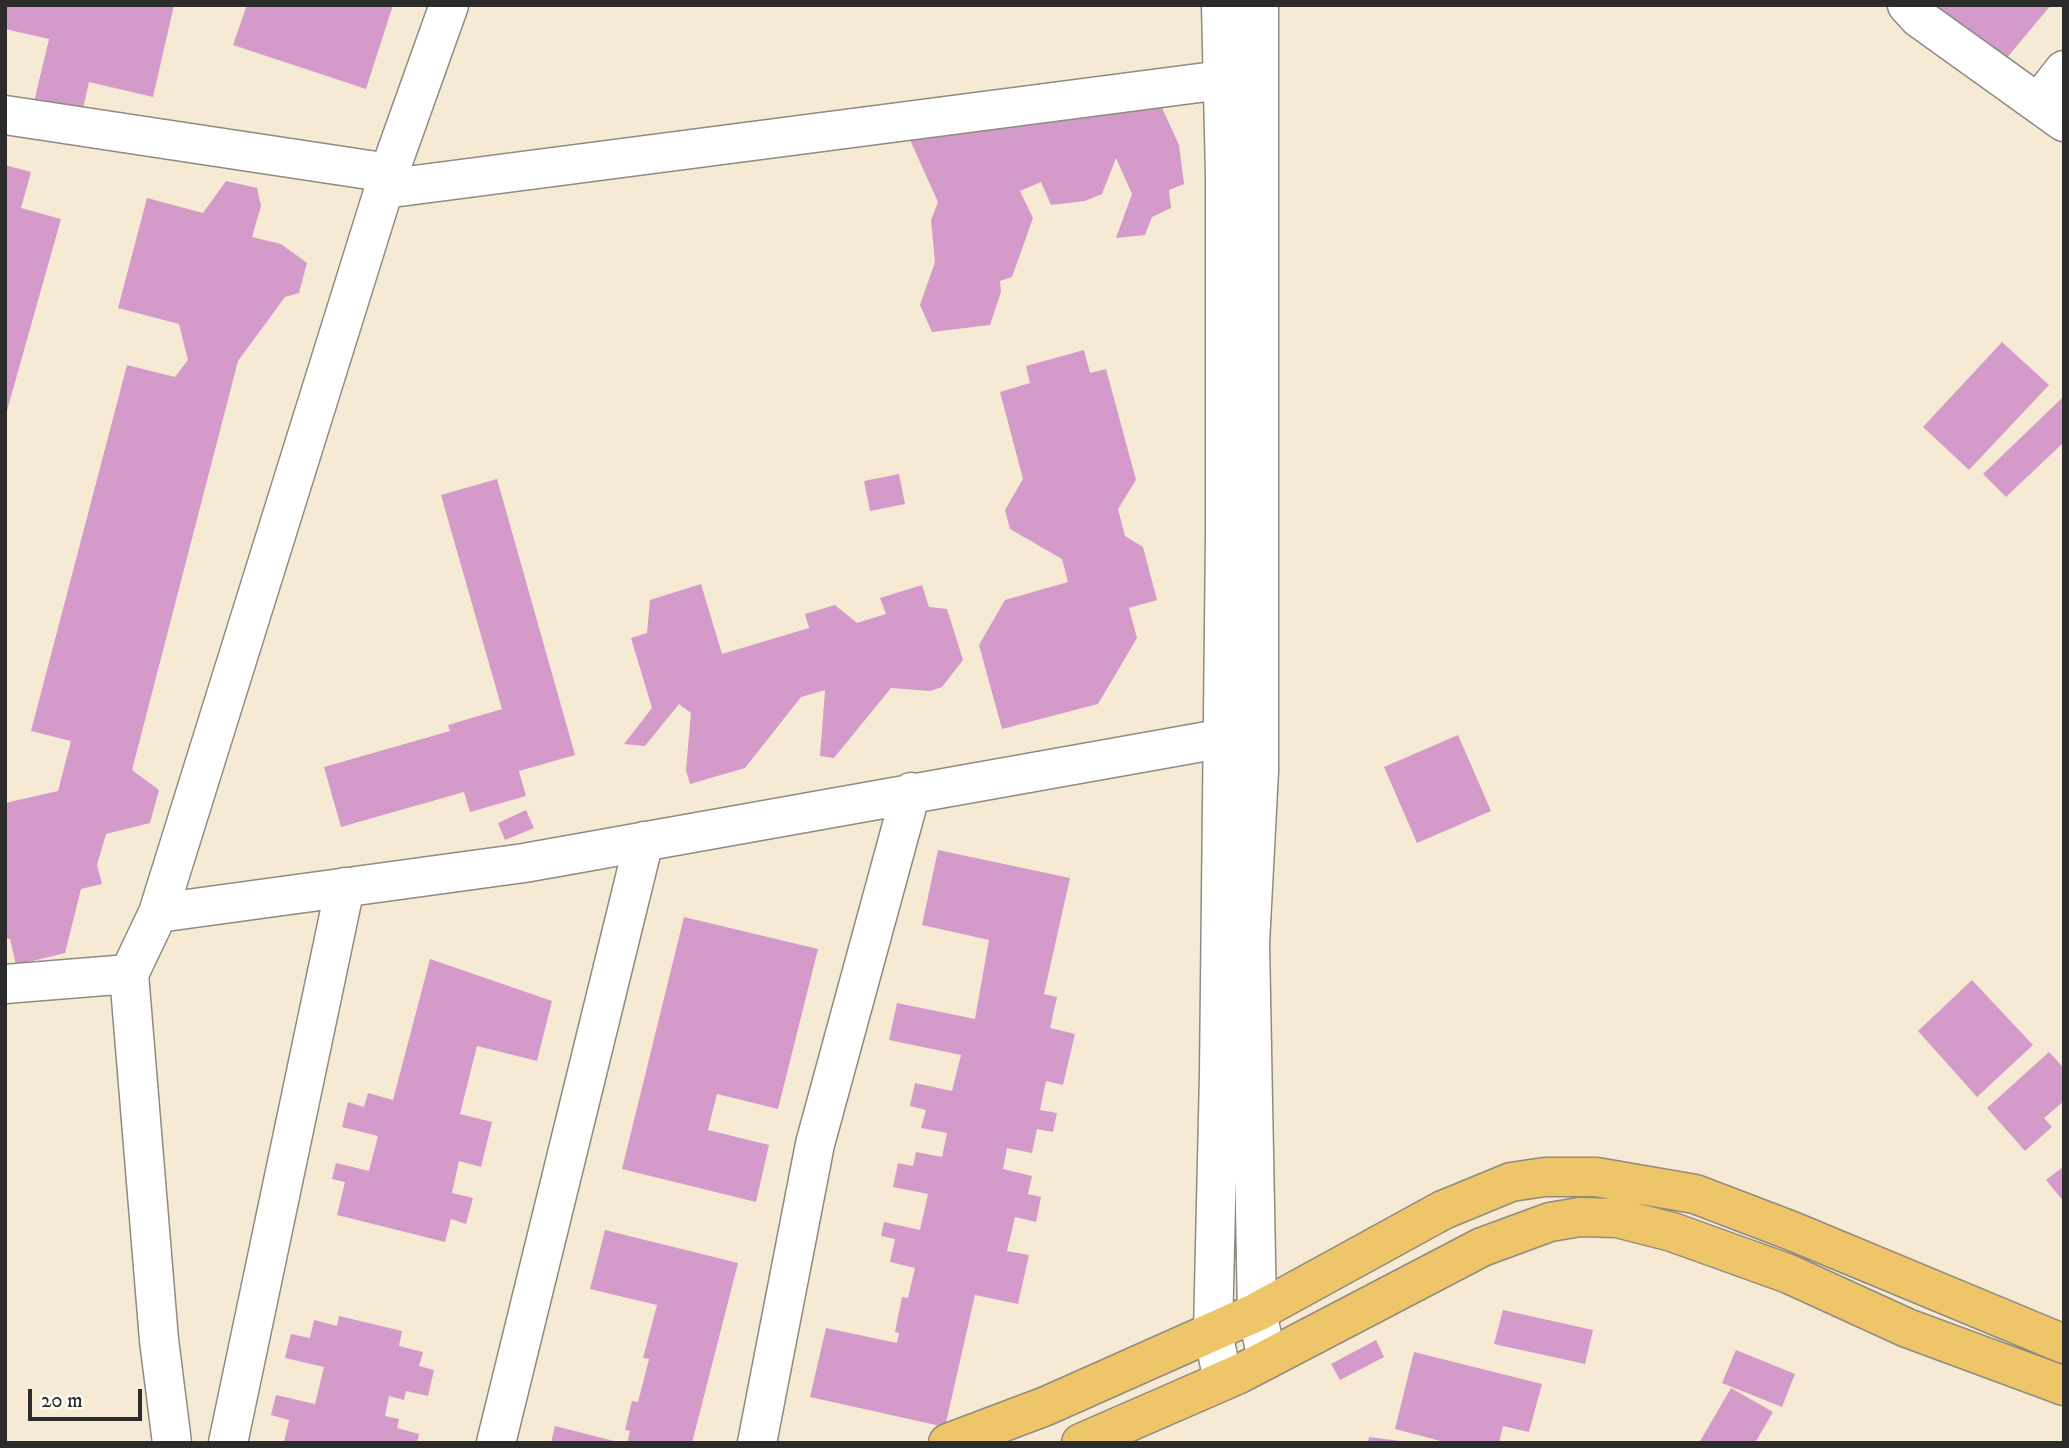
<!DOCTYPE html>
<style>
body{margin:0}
#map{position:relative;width:2069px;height:1448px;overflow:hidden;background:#f6ead5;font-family:"IM FELL DW Pica",serif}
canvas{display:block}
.frame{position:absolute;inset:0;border:7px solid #2b2b2b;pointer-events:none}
.scale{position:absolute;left:28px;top:1389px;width:114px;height:32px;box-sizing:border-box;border:4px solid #2b2b2b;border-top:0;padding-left:9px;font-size:21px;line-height:24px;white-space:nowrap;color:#2b2b2b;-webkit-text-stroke:5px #fdfcf7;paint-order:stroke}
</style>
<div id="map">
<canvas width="2069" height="1448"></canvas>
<div class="frame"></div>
<div class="scale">20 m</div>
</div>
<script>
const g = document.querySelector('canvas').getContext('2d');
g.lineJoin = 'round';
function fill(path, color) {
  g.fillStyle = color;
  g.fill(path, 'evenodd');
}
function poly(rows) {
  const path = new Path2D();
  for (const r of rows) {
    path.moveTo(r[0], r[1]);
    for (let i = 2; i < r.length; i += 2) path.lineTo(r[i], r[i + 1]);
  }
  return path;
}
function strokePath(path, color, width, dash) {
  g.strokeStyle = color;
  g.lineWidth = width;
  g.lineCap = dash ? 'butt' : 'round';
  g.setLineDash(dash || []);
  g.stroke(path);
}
fill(poly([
 [5,5,174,5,153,97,89,82,82,113,34,102,49,39,5,29],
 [247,5,393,5,366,89,233,45],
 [1886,5,2051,5,1995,72,1945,53],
 [1158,99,1179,145,1184,184,1169,190,1171,208,1152,217,1145,235,1116,238,1132,194,1116,158,1102,194,1085,201,1051,205,1041,182,1020,191,1033,218,1012,277,1000,281,1001,292,990,325,932,332,920,305,935,262,931,220,938,202,906,131],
 [5,165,31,172,21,208,61,219,6,414],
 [226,181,257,188,261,206,252,237,281,244,307,263,299,293,285,297,238,361,132,770,159,790,150,823,106,834,97,865,102,884,81,889,65,953,16,965,10,939,5,938,5,803,58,791,71,741,31,731,127,365,175,377,188,360,179,324,118,308,147,198,203,213],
 [2002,342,2049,385,1969,470,1923,427],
 [1084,350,1090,373,1106,369,1136,480,1118,509,1125,536,1143,547,1157,600,1129,608,1137,638,1098,704,1002,729,979,645,1005,600,1068,582,1062,559,1010,529,1005,510,1023,479,1000,392,1030,383,1026,366],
 [2062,398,2064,442,2006,497,1983,474],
 [899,474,905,504,870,511,864,481],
 [497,479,575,755,519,771,526,796,470,812,464,792,341,827,324,767,450,731,448,725,502,709,441,495],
 [701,584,722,654,809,628,805,614,835,605,857,623,886,614,880,598,922,585,929,607,947,609,963,660,942,687,930,691,891,688,834,758,820,756,825,690,801,697,745,768,690,784,686,770,691,713,679,704,645,746,624,744,652,708,631,638,647,633,650,600],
 [1458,735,1491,811,1417,843,1384,767],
 [526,810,534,828,505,840,498,823],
 [938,850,1070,878,1044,994,1057,997,1050,1028,1075,1034,1063,1085,1046,1081,1040,1110,1057,1113,1053,1132,1037,1129,1032,1153,1007,1148,1003,1169,1032,1176,1028,1194,1041,1197,1036,1222,1015,1217,1007,1251,1029,1255,1018,1304,975,1295,945,1427,810,1397,826,1328,897,1343,899,1333,895,1332,902,1297,908,1298,915,1268,890,1262,895,1239,881,1236,884,1222,920,1230,928,1194,893,1187,898,1163,913,1166,916,1152,942,1157,947,1133,921,1128,926,1110,910,1106,915,1083,952,1091,961,1055,889,1040,897,1003,975,1019,989,940,922,925],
 [684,917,818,949,778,1109,717,1094,708,1130,769,1145,756,1202,622,1169],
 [430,959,552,1001,537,1061,477,1046,460,1114,492,1122,481,1167,459,1161,452,1193,473,1198,466,1224,451,1219,445,1242,337,1215,345,1182,332,1179,336,1163,369,1171,378,1136,342,1127,348,1102,364,1107,368,1093,393,1100],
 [1972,980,2033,1045,1977,1097,1918,1031],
 [2049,1052,2064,1068,2064,1101,2044,1118,2052,1127,2025,1151,1987,1108],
 [2064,1166,2064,1202,2046,1180],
 [605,1230,738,1263,692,1443,627,1443,630,1431,625,1430,632,1401,638,1402,649,1359,643,1358,657,1305,590,1289],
 [1503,1310,1593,1330,1585,1364,1494,1344],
 [339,1316,402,1331,399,1346,423,1352,419,1366,434,1370,428,1396,406,1391,404,1400,389,1396,385,1416,399,1419,397,1428,419,1434,417,1443,284,1442,289,1420,271,1415,276,1395,315,1404,324,1367,285,1358,291,1334,310,1338,314,1320,337,1326],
 [1376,1340,1384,1357,1340,1380,1331,1364],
 [1736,1350,1795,1374,1782,1407,1722,1383],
 [1414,1352,1542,1384,1529,1432,1503,1426,1499,1443,1448,1443,1395,1429],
 [1731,1388,1773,1412,1755,1443,1699,1443],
 [555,1426,618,1442,618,1443,551,1443],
 [1369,1437,1400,1441,1400,1443,1368,1443]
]), '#d39aca');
const minor = poly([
 [1221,5,1225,176,1225,535,1219,1074,1213,1332,1223,1381],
 [1259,5,1259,771,1250,944,1257,1312,1267,1359],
 [1907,5,1919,18,2064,122],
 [2039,102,2064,70],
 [5,115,389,173],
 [384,189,1222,80,1246,81],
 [158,913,524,863,1247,734],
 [5,984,129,974],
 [172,1443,159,1340,129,974,158,913,389,173,449,5],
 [228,1443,345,887],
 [496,1443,644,841],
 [757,1443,815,1144,911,792]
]);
const major = poly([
 [948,1443,1046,1406,1257,1312,1443,1210,1511,1182,1545,1177,1596,1177,1695,1194,1792,1231,2064,1344],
 [1081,1443,1239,1374,1482,1247,1550,1222,1580,1217,1617,1218,1672,1232,1789,1274,1907,1328,2064,1386]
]);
strokePath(minor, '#908a80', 41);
strokePath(major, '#908a80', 41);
strokePath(minor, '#fff', 38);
strokePath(major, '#eec569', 38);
</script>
